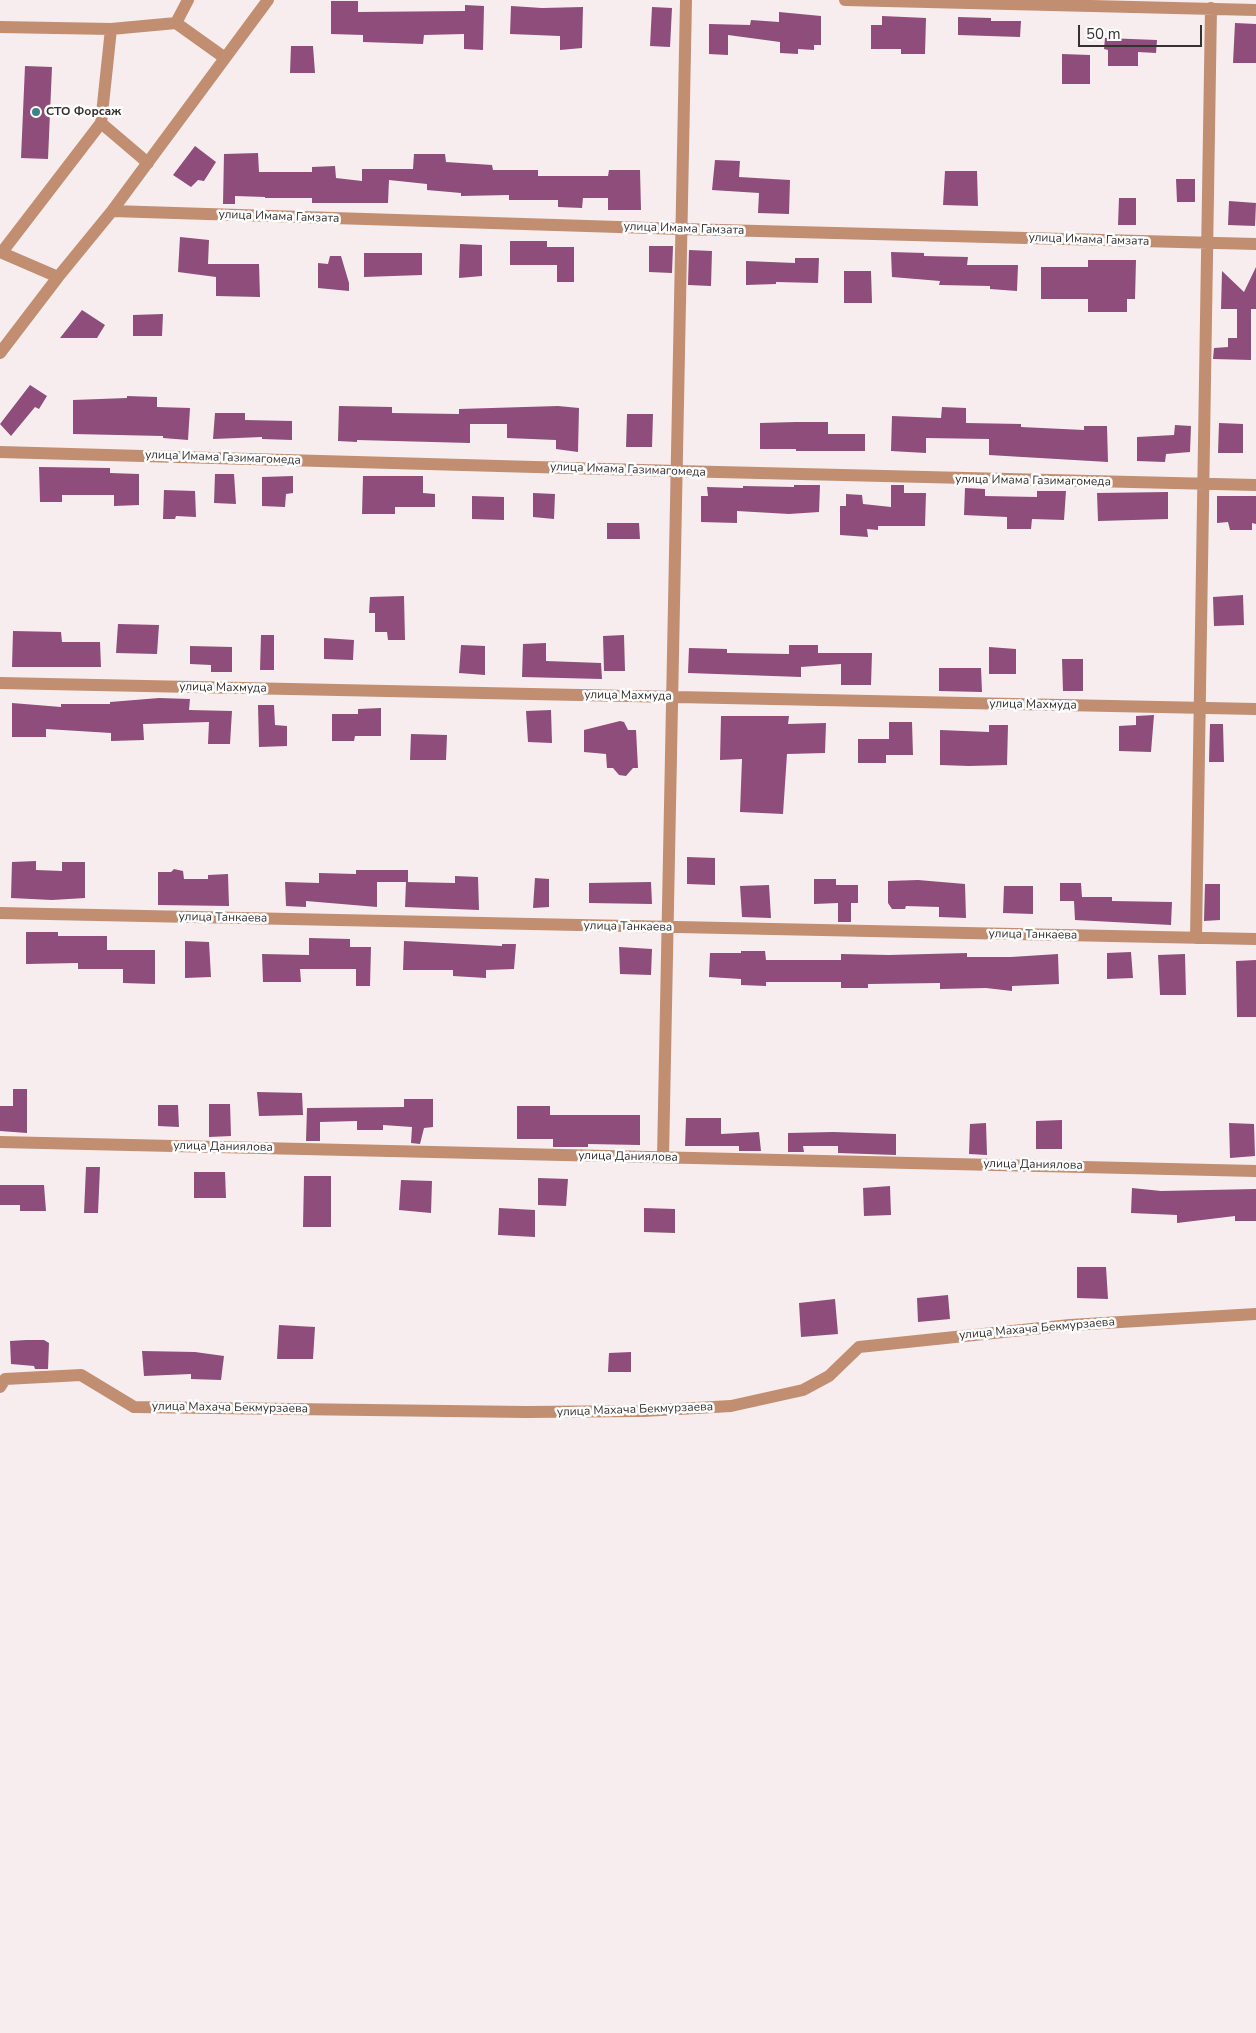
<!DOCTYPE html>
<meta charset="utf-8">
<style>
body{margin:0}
#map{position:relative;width:1256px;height:2033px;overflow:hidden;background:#f7edee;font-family:"Nunito Sans",sans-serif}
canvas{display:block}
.scale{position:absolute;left:1078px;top:25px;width:124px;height:22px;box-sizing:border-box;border:2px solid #353131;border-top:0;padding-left:6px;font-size:15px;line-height:18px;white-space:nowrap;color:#353131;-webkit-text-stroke:4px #fff;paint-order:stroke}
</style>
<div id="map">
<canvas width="1256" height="2033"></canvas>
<div class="scale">50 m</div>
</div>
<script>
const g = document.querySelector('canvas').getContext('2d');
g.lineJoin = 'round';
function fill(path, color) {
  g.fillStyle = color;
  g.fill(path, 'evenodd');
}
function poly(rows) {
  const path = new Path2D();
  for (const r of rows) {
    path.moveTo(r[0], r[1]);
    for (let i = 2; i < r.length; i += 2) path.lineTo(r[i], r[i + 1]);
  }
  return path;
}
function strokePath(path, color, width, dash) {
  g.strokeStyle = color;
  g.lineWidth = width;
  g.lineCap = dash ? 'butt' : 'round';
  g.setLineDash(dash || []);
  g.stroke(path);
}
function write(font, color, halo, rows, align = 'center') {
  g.font = font + ' "Nunito Sans",sans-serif';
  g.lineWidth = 5;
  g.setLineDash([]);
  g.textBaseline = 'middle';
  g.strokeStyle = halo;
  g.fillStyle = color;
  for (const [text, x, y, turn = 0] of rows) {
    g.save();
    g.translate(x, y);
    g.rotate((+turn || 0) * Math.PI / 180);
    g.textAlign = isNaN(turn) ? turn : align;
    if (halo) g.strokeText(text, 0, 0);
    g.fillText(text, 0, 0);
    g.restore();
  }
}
fill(poly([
 [331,1,358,1,358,12,465,11,465,5,484,6,483,50,464,49,464,34,424,35,423,44,363,42,363,35,331,34],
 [511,6,542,8,583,7,582,48,560,50,560,36,510,34],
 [652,7,672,8,670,47,650,46],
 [779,12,821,16,821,45,814,45,814,50,798,49,798,54,780,53,780,42,728,35,728,55,709,54,709,24,750,25,751,20,779,22],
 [882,16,926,18,925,54,901,54,901,49,871,49,871,25,882,25],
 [958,17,991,18,991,21,1021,21,1020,37,958,35],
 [1235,23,1256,24,1256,63,1233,63],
 [1105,38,1157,40,1156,53,1138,52,1138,66,1108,66,1108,50,1104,49],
 [291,46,313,46,315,73,290,73],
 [1062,54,1090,55,1090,84,1062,84],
 [25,66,52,67,48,159,21,158],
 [195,146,216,162,204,181,198,180,191,187,173,175],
 [258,153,259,172,312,172,312,167,335,166,336,178,362,181,362,169,413,169,414,154,445,154,446,162,492,165,493,170,538,170,538,176,608,176,609,170,640,170,641,210,608,210,608,198,583,198,582,208,558,207,558,200,509,200,509,195,461,196,461,193,427,190,427,184,389,180,388,203,312,203,312,198,265,198,265,197,235,196,235,204,223,204,224,154],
 [715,160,740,161,739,177,790,180,789,214,758,213,759,193,712,190],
 [945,171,977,171,978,206,943,205],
 [1176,179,1195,179,1195,202,1177,202],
 [1119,198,1136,198,1136,225,1118,225],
 [1229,201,1256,203,1255,226,1228,225],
 [180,237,209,240,208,264,259,264,260,297,216,296,216,277,178,272],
 [510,241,547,241,547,247,574,247,574,282,557,282,557,265,510,265],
 [460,244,482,245,482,276,459,278],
 [649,246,673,246,672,273,649,272],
 [689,250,712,251,711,286,688,285],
 [891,252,924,253,924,256,968,257,967,265,1018,265,1017,291,990,289,990,286,939,285,940,281,892,277],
 [364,253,422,253,422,275,364,277],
 [330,256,341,256,349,283,349,291,318,288,318,263,328,264],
 [795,258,819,258,818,283,776,282,776,284,746,285,746,261,795,263],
 [1088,260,1136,260,1135,299,1127,299,1127,312,1088,312,1088,299,1041,299,1041,267,1088,267],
 [1256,267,1256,309,1251,309,1251,360,1213,359,1214,348,1228,347,1228,338,1237,338,1237,309,1221,309,1222,271,1244,292],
 [844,271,871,271,872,303,844,303],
 [82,310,105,325,97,338,60,338],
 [163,314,162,336,133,336,133,315],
 [30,385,47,396,39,409,35,407,11,436,0,424],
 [127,396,157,397,157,407,190,408,188,440,163,438,163,436,73,434,73,400,127,398],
 [339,406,392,407,392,413,459,414,459,409,558,406,579,408,578,452,556,449,556,440,507,438,507,424,470,424,470,443,357,440,357,442,338,441],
 [942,407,966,408,966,423,1021,424,1021,427,1084,430,1084,426,1107,426,1108,462,989,455,989,439,926,438,926,453,891,451,892,416,941,418],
 [215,413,245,413,245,420,292,421,292,440,262,439,262,437,213,439],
 [627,414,653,414,652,447,626,447],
 [796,422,828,422,828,434,865,434,865,451,796,451,796,449,760,449,760,423],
 [1219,423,1243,424,1243,453,1218,453],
 [1175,425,1191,426,1190,452,1166,454,1165,462,1137,461,1137,437,1174,435],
 [39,467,110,468,110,473,139,474,139,505,114,506,114,495,62,495,62,502,40,502],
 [215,474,234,474,236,504,214,503],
 [293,476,293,493,286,494,285,507,262,506,262,477],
 [363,476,423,476,423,493,435,494,435,507,395,507,395,514,362,514],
 [794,485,820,485,819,512,789,514,737,511,737,523,701,522,701,496,708,496,707,487,743,488,743,486,794,487],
 [891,485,904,485,904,493,926,493,925,526,878,526,878,530,867,529,868,537,840,535,840,506,846,506,846,494,862,495,863,504,891,507],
 [965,488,985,489,985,496,1037,497,1037,491,1066,491,1064,520,1032,519,1031,529,1007,529,1007,517,964,515],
 [164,490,195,491,196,517,176,516,175,519,163,519],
 [1168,492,1168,519,1098,521,1097,493],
 [533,493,555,494,554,519,533,517],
 [472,496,504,497,504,520,472,519],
 [1217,496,1256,496,1256,524,1252,523,1252,530,1230,530,1228,522,1217,523],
 [607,523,639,523,640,539,607,539],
 [1243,595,1244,625,1214,626,1213,597],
 [404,596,405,640,388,640,387,632,375,632,375,613,369,613,370,597],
 [118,624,159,625,157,654,116,653],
 [13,631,61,632,62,642,100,642,101,667,12,667],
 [261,635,274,635,274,670,260,670],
 [624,635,625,671,604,671,603,636],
 [324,638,354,640,353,660,324,659],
 [546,643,546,661,601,663,602,679,522,677,523,644],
 [461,645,485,646,485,675,459,673],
 [789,645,818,645,818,653,872,653,871,685,841,685,841,664,801,667,801,677,688,673,689,648,727,649,727,653,789,654],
 [190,646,232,647,232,672,211,672,211,665,190,664],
 [989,647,1016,649,1016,674,989,674],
 [1062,659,1083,659,1083,691,1063,691],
 [939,668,981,668,982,692,939,691],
 [159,698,190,699,189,710,232,711,230,744,208,744,209,722,143,724,144,740,111,741,111,733,46,729,46,737,12,737,12,703,61,707,61,704,110,704,110,702],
 [258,705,274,705,275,725,287,726,287,746,259,747],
 [381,708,381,736,355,736,354,741,332,741,332,714,358,714,358,709],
 [551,710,552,743,528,742,526,711],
 [1154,715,1151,752,1119,751,1119,726,1136,725,1136,716],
 [721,716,789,716,788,724,826,723,825,753,787,754,783,814,740,812,742,759,720,760],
 [620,721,624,722,628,730,636,730,638,768,633,768,626,776,619,775,613,768,607,768,606,754,584,752,584,730],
 [889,722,912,722,913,755,886,755,886,763,858,763,858,739,889,739],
 [1210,724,1223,724,1224,762,1209,762],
 [989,725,1008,725,1007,765,969,766,940,765,940,730,989,732],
 [411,734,447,735,446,760,410,760],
 [687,857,715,858,715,885,687,884],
 [36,861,36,870,62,871,62,862,85,862,85,898,52,900,11,898,12,862],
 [174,869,183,871,184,879,208,879,208,875,228,874,229,906,158,905,158,872,171,872],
 [356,870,408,870,408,882,377,882,377,907,306,901,306,907,286,906,285,882,319,883,319,873,356,874],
 [455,876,478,877,479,910,405,907,406,882,455,883],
 [535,878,549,879,549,907,533,908],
 [814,879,836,879,836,885,858,885,858,903,851,903,851,922,838,922,838,903,814,904],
 [918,880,965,884,966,918,939,917,939,907,906,906,905,909,892,909,888,903,888,881],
 [651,882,652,904,589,903,589,883],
 [1060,883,1081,883,1082,897,1112,897,1112,901,1172,902,1171,925,1075,920,1074,901,1060,901],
 [1205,884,1220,884,1220,920,1204,921],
 [769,885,771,918,742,917,740,886],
 [1004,886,1033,886,1033,914,1003,913],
 [26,932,58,932,58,936,107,936,107,950,155,950,155,984,123,983,123,969,78,969,78,963,26,964],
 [309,938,350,939,350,947,371,947,370,986,356,986,356,969,300,969,301,982,263,982,262,954,309,955],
 [185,941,209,942,211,977,185,978],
 [404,941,502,946,502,944,516,944,514,969,486,970,486,978,453,976,453,970,403,970],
 [619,947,652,949,651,975,620,974],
 [741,951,765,951,766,960,841,960,841,954,889,955,967,953,967,957,1011,957,1058,954,1059,984,1012,986,1012,991,986,988,940,989,940,983,868,984,868,988,841,988,841,982,766,982,766,986,741,985,741,979,709,977,710,953,741,953],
 [1131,952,1133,978,1107,979,1107,953],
 [1185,954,1186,995,1160,995,1158,955],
 [1256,960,1256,1017,1237,1017,1236,961],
 [13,1089,27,1089,27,1133,0,1131,0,1106,13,1106],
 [257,1092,302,1093,303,1115,259,1116],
 [404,1099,433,1099,433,1127,424,1128,420,1144,411,1143,412,1127,383,1125,383,1130,357,1130,357,1121,320,1122,320,1141,306,1141,307,1108,404,1107],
 [209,1104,230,1104,231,1136,209,1137],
 [158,1105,178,1105,179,1127,158,1126],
 [517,1106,550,1106,550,1115,640,1115,640,1145,588,1144,588,1147,553,1147,553,1139,517,1139],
 [686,1118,721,1118,721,1134,759,1132,761,1151,739,1151,739,1146,685,1146],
 [1062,1120,1062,1149,1036,1149,1036,1121],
 [986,1123,987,1155,969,1154,970,1124],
 [1229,1123,1254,1124,1255,1156,1230,1158],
 [833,1132,896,1134,896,1155,838,1153,838,1146,803,1146,804,1152,788,1152,788,1133],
 [86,1167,100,1167,98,1213,84,1213],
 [194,1172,225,1172,226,1198,194,1198],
 [304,1176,331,1176,331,1227,303,1227],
 [538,1178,568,1179,566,1206,538,1205],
 [401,1180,432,1181,431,1213,399,1210],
 [0,1185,44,1185,46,1211,20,1211,20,1205,0,1205],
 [890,1186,891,1215,864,1216,863,1188],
 [1132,1188,1161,1191,1256,1189,1256,1221,1235,1221,1235,1216,1177,1223,1177,1215,1131,1213],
 [499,1208,535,1210,535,1237,498,1235],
 [644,1208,675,1209,675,1233,644,1232],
 [1077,1267,1106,1267,1108,1299,1077,1298],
 [948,1295,950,1319,918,1322,917,1298],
 [835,1299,838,1334,801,1337,799,1303],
 [279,1325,315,1327,313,1359,277,1359],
 [26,1340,44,1340,49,1343,48,1369,35,1369,34,1366,11,1364,10,1341],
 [142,1351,195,1352,224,1356,221,1380,191,1379,191,1374,144,1376],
 [631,1352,631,1372,608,1372,609,1353]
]), '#8e4d7a');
strokePath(poly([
 [845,0,1256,10],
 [176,23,225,58],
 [0,27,111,29],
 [101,123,148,163],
 [112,211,682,229,1256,244],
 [0,252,58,277],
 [2,252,101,123,111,29,176,23,188,0],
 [0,353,58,277,112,211,268,0],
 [0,452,677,471,1256,485],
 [0,683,1256,709],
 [0,913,1256,939],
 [1196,938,1211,8],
 [0,1142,1256,1171],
 [663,1157,686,0],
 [0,1387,5,1379,81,1375,134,1407,526,1412,643,1411,731,1406,803,1390,829,1376,859,1347,1070,1325,1256,1314]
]), '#c18e72', 12);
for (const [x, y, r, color] of [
 [36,112,5,"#3b8389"]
]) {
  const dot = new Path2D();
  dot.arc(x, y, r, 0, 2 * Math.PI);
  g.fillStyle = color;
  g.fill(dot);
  strokePath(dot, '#fff', 2);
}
write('bold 12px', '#353131', '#fff', [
 ["СТО Форсаж",46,112]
], 'left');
write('12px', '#353131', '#fff', [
 ["улица Имама Гамзата",279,217,2],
 ["улица Имама Гамзата",684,229,2],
 ["улица Имама Гамзата",1089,240,2],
 ["улица Имама Газимагомеда",223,458,2],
 ["улица Имама Газимагомеда",628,470,2],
 ["улица Имама Газимагомеда",1033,481,1],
 ["улица Махмуда",223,688,1],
 ["улица Махмуда",628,696,1],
 ["улица Махмуда",1033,705,1],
 ["улица Танкаева",223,918,1],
 ["улица Танкаева",628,927,1],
 ["улица Танкаева",1033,935,1],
 ["улица Даниялова",223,1147,1],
 ["улица Даниялова",628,1157,1],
 ["улица Даниялова",1033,1165,1],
 ["улица Махача Бекмурзаева",1037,1329,-5],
 ["улица Махача Бекмурзаева",230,1408,1],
 ["улица Махача Бекмурзаева",635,1410,-2]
]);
</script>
